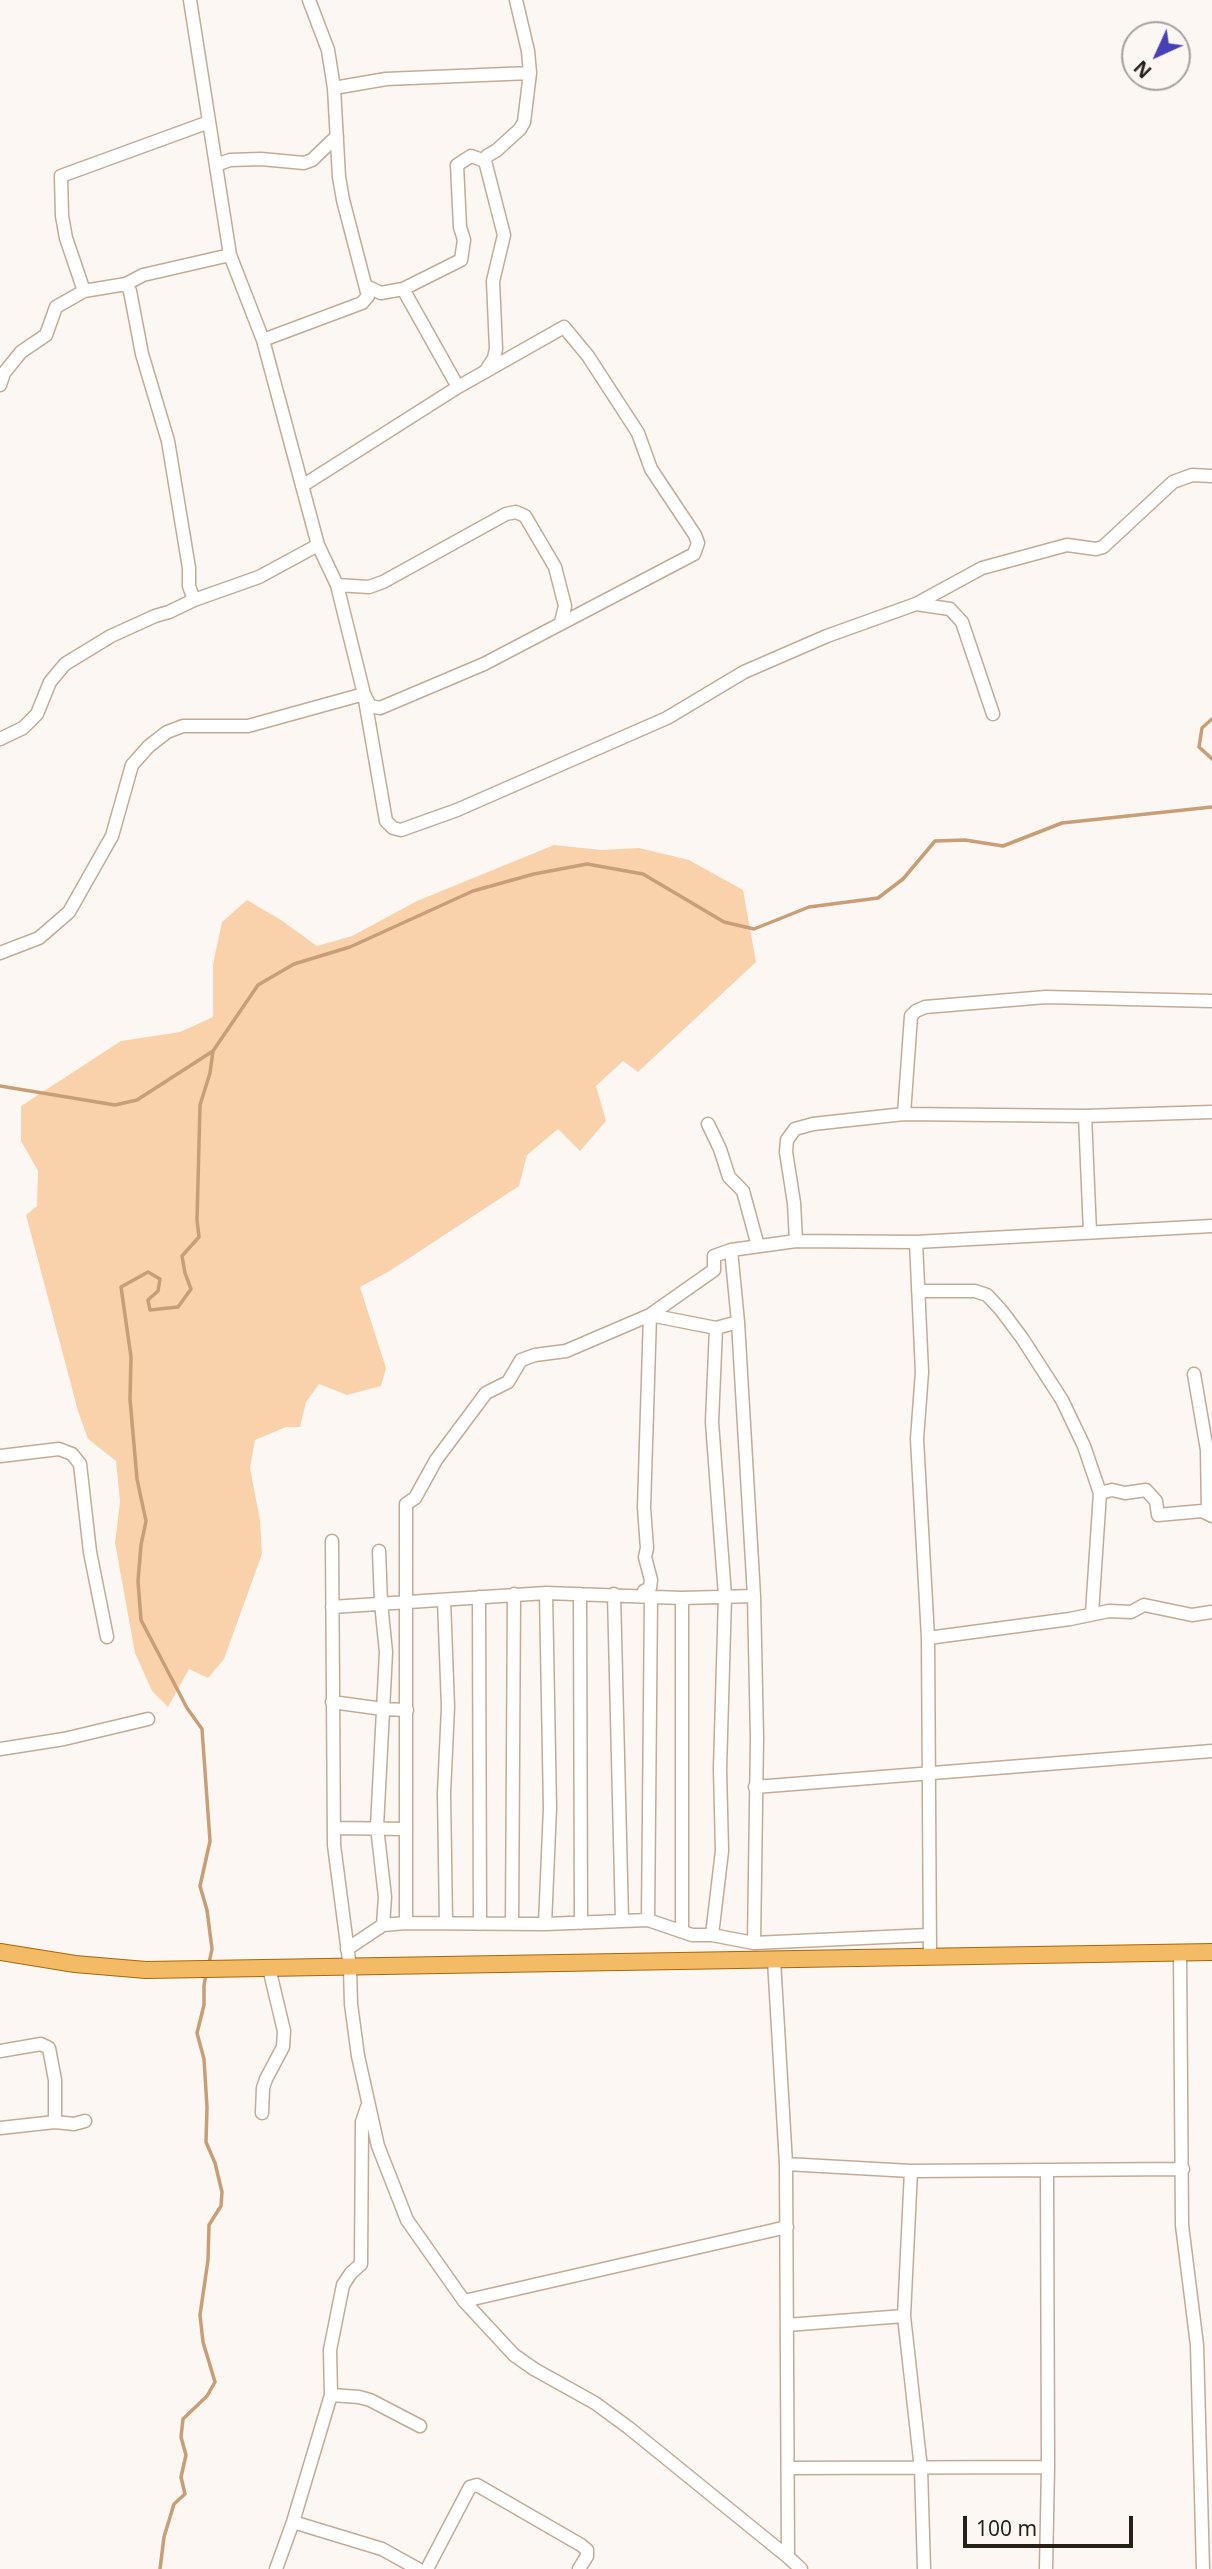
<!DOCTYPE html>
<style>
body{margin:0}
#map{position:relative;width:1212px;height:2569px;overflow:hidden;background:#fcf7f3;font-family:"Noto Sans",sans-serif}
canvas{display:block}
.north{position:absolute;left:1121px;top:21px;width:70px;height:70px;box-sizing:border-box;background:#fcf7f3;border:2px solid #a7a19b;border-radius:50%;rotate:225deg;font-size:19px;font-weight:700;line-height:28px;text-align:center;color:#281f17}
.north::after{content:'';display:block;margin:auto;width:24px;height:32px;background:#4741b7;clip-path:polygon(50% 0,100% 100%,50% 72%,0 100%)}
.scale{position:absolute;left:963px;top:2516px;width:170px;height:32px;box-sizing:border-box;border:4px solid #281f17;border-top:0;padding-left:9px;font-size:21px;line-height:24px;white-space:nowrap;color:#281f17;-webkit-text-stroke:5px #fcf7f3;paint-order:stroke}
</style>
<div id="map">
<canvas width="1212" height="2569"></canvas>
<div class="north">N</div>
<div class="scale">100 m</div>
</div>
<script>
const g = document.querySelector('canvas').getContext('2d');
g.lineJoin = 'round';
function fill(path, color) {
  g.fillStyle = color;
  g.fill(path, 'evenodd');
}
function poly(rows) {
  const path = new Path2D();
  for (const r of rows) {
    path.moveTo(r[0], r[1]);
    for (let i = 2; i < r.length; i += 2) path.lineTo(r[i], r[i + 1]);
  }
  return path;
}
function strokePath(path, color, width, dash) {
  g.strokeStyle = color;
  g.lineWidth = width;
  g.lineCap = dash ? 'butt' : 'round';
  g.setLineDash(dash || []);
  g.stroke(path);
}
fill(poly([
 [554,845,601,850,639,848,689,860,743,890,756,962,638,1072,623,1061,596,1086,606,1121,580,1151,558,1129,527,1155,519,1186,388,1272,360,1287,386,1368,381,1386,347,1395,319,1384,306,1402,300,1427,286,1427,255,1440,250,1468,260,1520,262,1554,224,1659,208,1678,189,1669,168,1707,152,1691,135,1653,115,1543,120,1502,116,1461,88,1439,78,1411,26,1215,37,1206,38,1171,21,1141,21,1106,121,1041,180,1032,213,1017,213,964,222,922,247,900,281,920,317,946,352,936,417,901]
]), '#f9d1aa');
strokePath(poly([
 [1212,719,1202,728,1199,747,1212,759],
 [0,1086,115,1105,137,1100,213,1051,258,985,294,964,350,947,473,891,534,874,587,864,643,874,724,922,754,929,809,907,878,898,903,879,935,841,965,840,1003,846,1062,823,1212,807],
 [209,1963,212,1949,207,1910,200,1886,210,1841,202,1729,187,1708,141,1620,138,1581,141,1545,146,1521,137,1479,130,1399,131,1357,121,1287,148,1272,160,1279,158,1291,148,1300,150,1310,178,1307,191,1289,185,1273,182,1256,199,1237,197,1220,200,1105,210,1073,213,1051],
 [160,2569,164,2537,174,2504,185,2494,181,2477,186,2455,181,2437,183,2419,207,2396,215,2382,203,2342,200,2315,208,2260,209,2225,221,2206,222,2192,215,2163,206,2142,207,2107,204,2059,197,2033,204,2005,204,1986,206,1974]
]), '#c79e76', 3.5);
const minor = poly([
 [190,0,230,255,263,340,318,545,337,585,364,694,386,821,393,828,401,830,457,810,667,718,744,672,827,636,916,604,950,609,962,622,993,714],
 [334,88,386,79,530,73],
 [209,122,61,176,62,216,66,238,84,291,126,284,143,275,230,255],
 [216,165,230,160,261,159,304,163,312,160,337,136],
 [126,284,130,291,142,354,168,441,189,568,189,586,194,600],
 [366,286,381,293,403,289],
 [263,340,362,303,368,296,343,200,339,177,334,88,328,50,309,0],
 [485,372,494,358,496,349,493,281,504,235,485,161,487,156,497,150,520,129,524,122,530,73,528,51,516,0],
 [0,385,4,373,21,352,46,335,56,307,84,291],
 [458,387,403,289,461,260,464,240,460,227,457,165,471,156,485,161],
 [337,585,369,587,383,582,506,514,516,512,525,516,555,567,565,606,561,622],
 [916,604,982,568,1067,545,1096,549,1103,547,1173,482,1192,475,1212,476],
 [0,739,23,728,37,714,50,682,65,664,111,636,155,616,169,612,194,600,259,577,318,545],
 [0,953,39,938,69,912,112,836,132,765,149,746,167,732,183,726,248,726,364,694,370,706,380,708,484,664,694,554,698,543,695,535,651,469,638,433,588,356,564,327,458,387,302,486],
 [904,1114,911,1016,916,1011,925,1007,1046,997,1212,1001],
 [1085,1116,1090,1232],
 [708,1124,720,1149,729,1177,743,1191,758,1246],
 [796,1241,794,1203,786,1152,787,1140,795,1129,813,1124,904,1114,1085,1116,1212,1112],
 [916,1242,922,1372,917,1439,928,1638,930,1957],
 [731,1250,738,1322,754,1596,757,1738,754,1943],
 [918,1291,975,1291,987,1295,1001,1310,1022,1338,1062,1400,1084,1446,1100,1493,1092,1613],
 [1194,1374,1207,1450,1208,1513],
 [0,1456,59,1449,72,1454,80,1464,90,1552,107,1637],
 [1100,1493,1112,1490,1125,1493,1146,1490,1156,1501,1158,1515,1202,1511,1212,1516],
 [332,1541,334,1845,350,1968,351,2004,358,2056,378,2146,407,2220,464,2301,514,2355,534,2369,595,2403,629,2428,788,2557],
 [379,1551,381,1603,386,1652,377,1827,385,1897,383,1925],
 [580,1594,581,1923],
 [614,1594,622,1920],
 [479,1597,480,1924],
 [444,1600,448,1707,444,1793,446,1923],
 [332,1607,546,1593,682,1598,754,1596],
 [928,1638,1070,1619,1109,1611,1131,1612,1144,1605,1192,1615,1212,1612],
 [332,1702,383,1709,407,1710],
 [0,1749,64,1739,148,1719],
 [755,1787,1212,1751],
 [336,1828,406,1829],
 [648,1920,651,1596,644,1591,650,1588,651,1580,645,1557,647,1548,644,1508,650,1315,714,1270,714,1256,731,1250,796,1241,916,1242,1212,1226],
 [406,1923,406,1504,415,1498,436,1460,486,1393,508,1382,521,1360,535,1355,566,1351,650,1315,716,1328,738,1322],
 [512,1924,514,1594],
 [545,1924,550,1808,546,1593],
 [682,1930,682,1598],
 [712,1935,722,1851,720,1769,725,1596,712,1422,716,1328],
 [347,1949,383,1925,406,1923,545,1924,648,1920,692,1935,712,1935,754,1943,928,1935],
 [1180,1952,1182,2225,1197,2345,1203,2569],
 [774,1960,786,2164,788,2557,801,2569],
 [0,2051,41,2044,49,2048,55,2080,55,2122],
 [262,2113,263,2088,266,2079,283,2047,284,2031,269,1968],
 [0,2128,55,2122,74,2124,85,2121],
 [786,2164,911,2171,1183,2169],
 [911,2171,904,2316,921,2469,924,2569],
 [464,2301,787,2227],
 [787,2325,904,2316],
 [331,2395,359,2397,370,2400,420,2426],
 [788,2468,1048,2467],
 [293,2522,382,2549,418,2569],
 [276,2569,293,2522,331,2395,330,2350,343,2285,351,2273,361,2264,362,2122,367,2107],
 [427,2569,470,2487,477,2485,581,2545,587,2550,587,2556,579,2569],
 [1046,2569,1048,2467,1047,2172]
]);
const major = poly([
 [0,1952,75,1964,146,1970,1212,1952]
]);
strokePath(minor, '#c2ab95', 15);
strokePath(major, '#a76608', 18);
strokePath(minor, '#fff', 12);
strokePath(major, '#f3bb66', 16);
</script>
